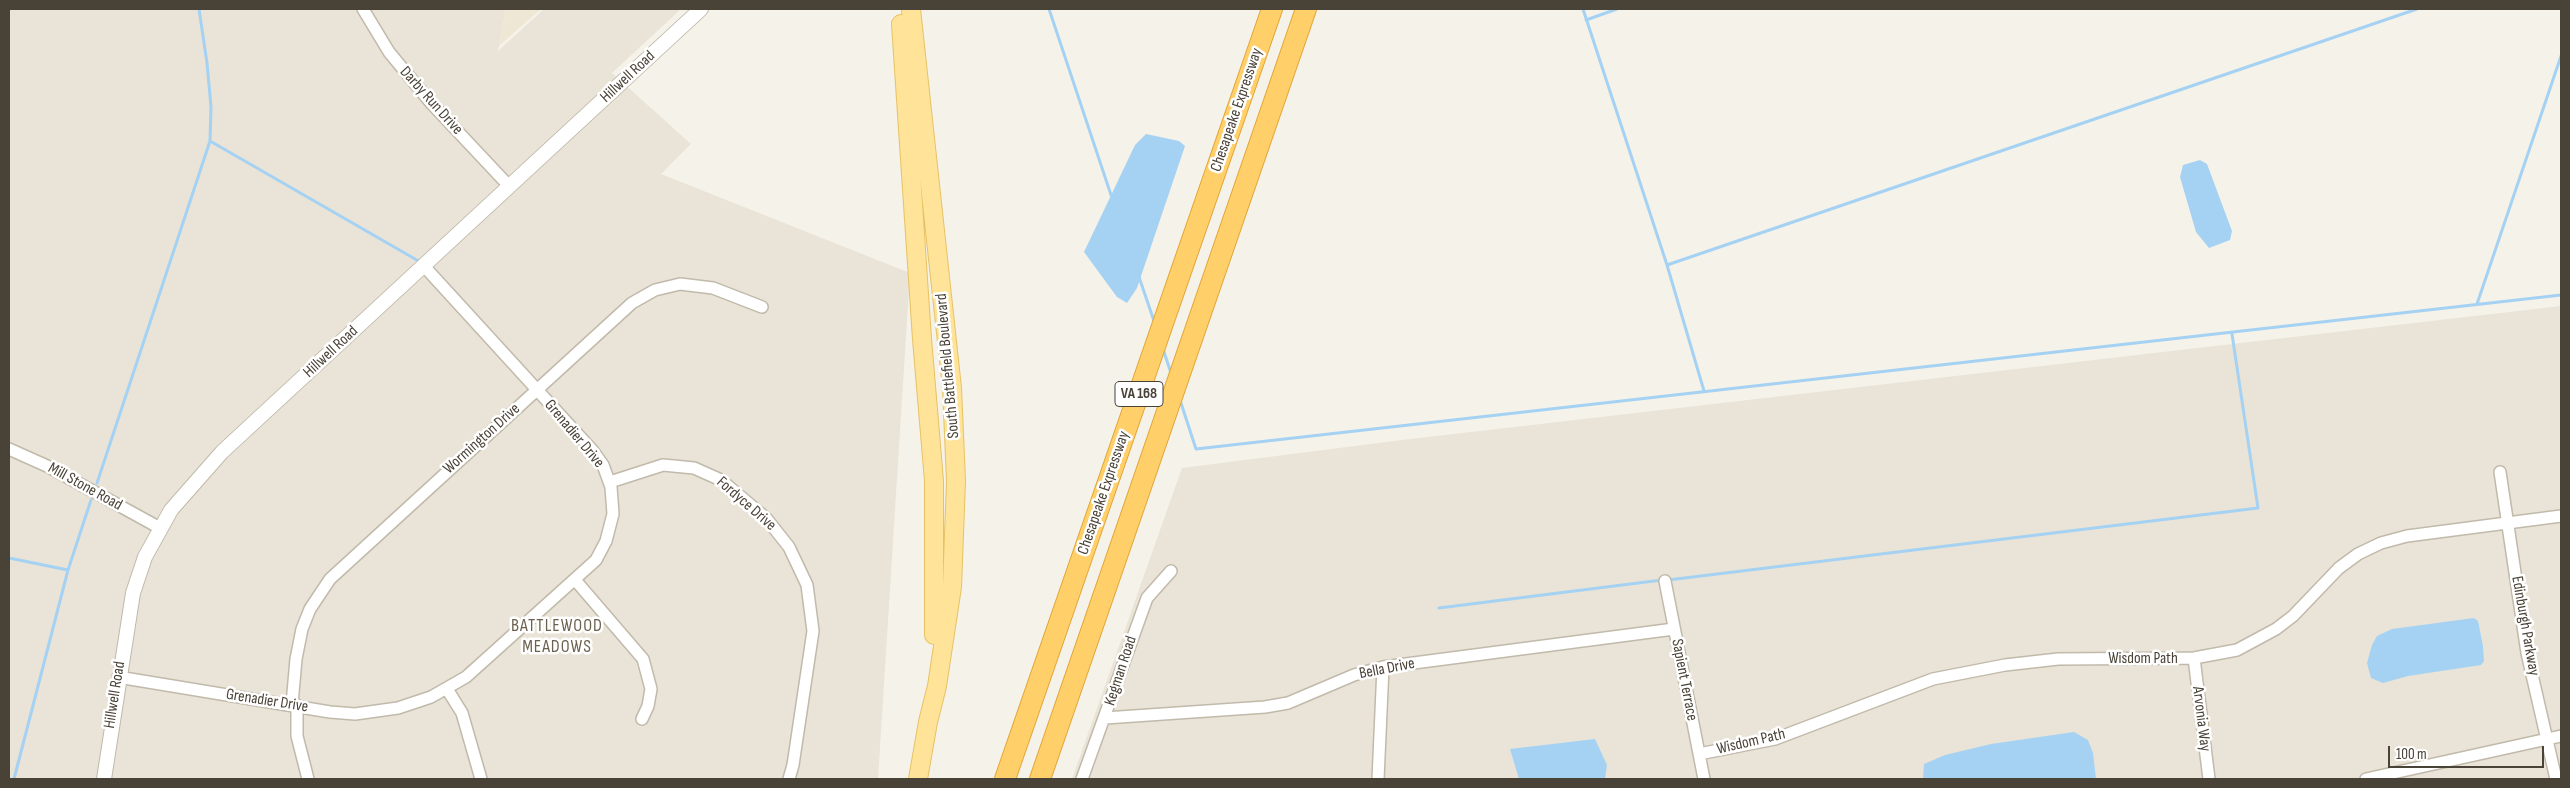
<!DOCTYPE html>
<style>
body{margin:0}
#map{position:relative;width:2570px;height:788px;overflow:hidden;background:#f5f2e9;font-family:"Sofia Sans Condensed",sans-serif}
canvas{display:block}
.frame{position:absolute;inset:0;border:10px solid #494237;pointer-events:none}
.scale{position:absolute;left:2388px;top:746px;width:156px;height:22px;box-sizing:border-box;border:2px solid #494237;border-top:0;padding-left:6px;font-size:15px;line-height:18px;white-space:nowrap;color:#494237;-webkit-text-stroke:4px #fff;paint-order:stroke}
</style>
<div id="map">
<canvas width="2570" height="788"></canvas>
<div class="frame"></div>
<div class="scale">100 m</div>
</div>
<script>
const g = document.querySelector('canvas').getContext('2d');
g.lineJoin = 'round';
function fill(path, color) {
  g.fillStyle = color;
  g.fill(path, 'evenodd');
}
function poly(rows) {
  const path = new Path2D();
  for (const r of rows) {
    path.moveTo(r[0], r[1]);
    for (let i = 2; i < r.length; i += 2) path.lineTo(r[i], r[i + 1]);
  }
  return path;
}
function strokePath(path, color, width, dash) {
  g.strokeStyle = color;
  g.lineWidth = width;
  g.lineCap = dash ? 'butt' : 'round';
  g.setLineDash(dash || []);
  g.stroke(path);
}
function write(font, color, halo, rows, align = 'center') {
  g.font = font + ' "Sofia Sans Condensed",sans-serif';
  g.lineWidth = 5;
  g.setLineDash([]);
  g.textBaseline = 'middle';
  g.strokeStyle = halo;
  g.fillStyle = color;
  for (const [text, x, y, turn = 0] of rows) {
    g.save();
    g.translate(x, y);
    g.rotate((+turn || 0) * Math.PI / 180);
    g.textAlign = isNaN(turn) ? turn : align;
    if (halo) g.strokeText(text, 0, 0);
    g.fillText(text, 0, 0);
    g.restore();
  }
}
fill(poly([
 [9,9,506,9,498,51,544,9,681,9,612,73,691,144,661,174,910,273,878,779,9,779],
 [2561,306,2561,779,1072,779,1182,468,1402,440]
]), '#e9e4d7');
fill(poly([
 [506,9,541,9,499,46]
]), '#eee7d3');
fill(poly([
 [1146,134,1179,141,1185,146,1137,288,1127,303,1117,297,1084,252,1135,145],
 [2200,160,2207,164,2232,231,2230,240,2209,248,2196,232,2180,177,2183,165],
 [2474,618,2478,621,2483,646,2484,661,2481,665,2408,676,2383,683,2371,678,2367,663,2372,645,2377,636,2392,629],
 [2074,732,2088,740,2093,753,2096,779,1923,779,1924,764,1945,755,1991,744],
 [1595,739,1607,765,1605,779,1519,779,1510,749]
]), '#a5d2f3');
strokePath(poly([
 [1049,9,1112,198],
 [1583,9,1667,265,1704,391],
 [1586,20,1617,9],
 [210,141,422,263],
 [1667,265,2417,9],
 [1139,277,1154,321],
 [2477,304,2561,56],
 [1164,352,1171,373],
 [1181,403,1196,449,2561,295],
 [97,483,210,141,211,107,207,63,199,9],
 [9,558,68,570],
 [1668,580,2258,508,2232,334],
 [1439,608,1662,580],
 [14,779,68,570,91,500]
]), '#a5d2f3', 3);
const minor = poly([
 [363,9,389,52,431,103,509,186],
 [9,449,47,466,160,528],
 [2500,472,2527,653,2556,779],
 [610,482,663,465,694,468,721,480,766,518,789,547,807,585,813,631,793,765,789,779],
 [576,581,643,659,651,689,648,706,642,719],
 [1665,581,1704,779],
 [2194,658,2209,779],
 [118,677,330,712,355,714,398,708,431,697,466,677,596,560,606,541,613,514,611,487,603,465,593,451,423,265],
 [447,689,462,713,481,779],
 [292,704,296,659,302,629,310,609,330,579,632,303,655,290,680,284,713,288,762,307],
 [297,705,297,736,308,779],
 [1105,718,1265,707,1288,703,1354,675,1383,667,1674,629],
 [1699,754,1775,739,1933,679,2005,665,2058,659,2194,658,2237,650,2276,629,2293,616,2339,568,2358,554,2381,543,2407,536,2561,516],
 [1082,779,1147,598,1171,571],
 [1378,779,1383,667],
 [2366,779,2561,736]
]);
const tertiary = poly([
 [104,779,133,593,145,557,171,510,222,452,701,9]
]);
const primary = poly([
 [911,9,952,388,956,481,952,587,937,686,928,722,918,779],
 [901,24,922,339,934,481,934,635]
]);
const motorway = poly([
 [1005,779,1272,9],
 [1040,779,1306,9]
]);
strokePath(minor, '#c1baab', 14);
strokePath(tertiary, '#c1baab', 16);
strokePath(primary, '#e7c265', 20);
strokePath(motorway, '#e2a536', 22);
strokePath(minor, '#fff', 11);
strokePath(tertiary, '#fff', 14);
strokePath(primary, '#ffe398', 18);
strokePath(motorway, '#ffd06a', 20);
for (const [x, y, w] of [
 [1139,394,48]
]) {
  const box = new Path2D();
  box.roundRect(x - w / 2, y - 12.5, w, 25, 4);
  g.fillStyle = '#fff';
  g.fill(box);
  strokePath(box, '#494237', 1);
}
write('bold 15px', '#494237', null, [
 ["VA 168",1139,394]
]);
write('16px', '#494237', '#fff', [
 ["Hillwell Road",628,77,-43],
 ["Darby Run Drive",431,101,48],
 ["Chesapeake Expressway",1237,110,-71],
 ["Hillwell Road",331,352,-43],
 ["South Battlefield Boulevard",948,366,-95],
 ["Grenadier Drive",574,434,50],
 ["Wormington Drive",482,439,-42],
 ["Mill Stone Road",85,487,29],
 ["Chesapeake Expressway",1104,493,-71],
 ["Fordyce Drive",746,504,41],
 ["Edinburgh Parkway",2525,626,80],
 ["Wisdom Path",2143,659],
 ["Bella Drive",1387,669,-11],
 ["Kegman Road",1121,671,-72],
 ["Sapient Terrace",1684,680,79],
 ["Hillwell Road",115,695,-81],
 ["Grenadier Drive",267,701,9],
 ["Arvonia Way",2201,719,83],
 ["Wisdom Path",1751,742,-13]
]);
g.letterSpacing = '1px';
write('18px', '#6c614e', '#fff', [
 ["BATTLEWOOD",557,626],
 ["MEADOWS",557,647]
]);
g.letterSpacing = '0px';
</script>
